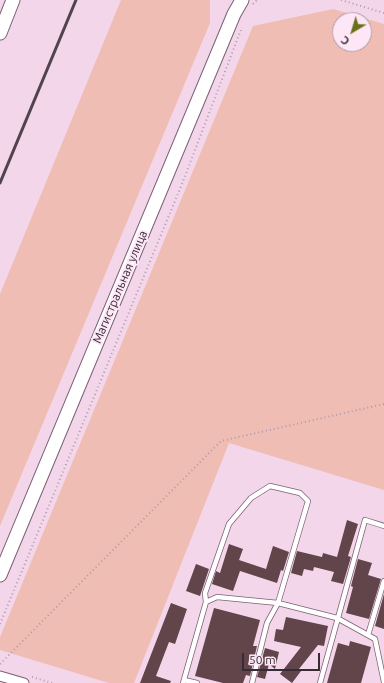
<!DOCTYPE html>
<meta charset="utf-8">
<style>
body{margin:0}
#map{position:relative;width:384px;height:683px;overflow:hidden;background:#f4d6eb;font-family:Ubuntu,sans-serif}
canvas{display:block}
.north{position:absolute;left:332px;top:12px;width:40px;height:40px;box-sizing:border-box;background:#fde6f6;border:1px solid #ae9ca8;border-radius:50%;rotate:218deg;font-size:11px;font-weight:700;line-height:16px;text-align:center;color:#372c34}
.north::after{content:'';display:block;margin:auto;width:14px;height:18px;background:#697017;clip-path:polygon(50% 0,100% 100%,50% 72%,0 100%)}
.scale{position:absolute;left:242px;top:653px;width:78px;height:18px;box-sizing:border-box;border:2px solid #372c34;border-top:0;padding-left:5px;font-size:12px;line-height:14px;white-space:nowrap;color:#372c34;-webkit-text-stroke:3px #fde6f6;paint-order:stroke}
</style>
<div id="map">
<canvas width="384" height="683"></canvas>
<div class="north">С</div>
<div class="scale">50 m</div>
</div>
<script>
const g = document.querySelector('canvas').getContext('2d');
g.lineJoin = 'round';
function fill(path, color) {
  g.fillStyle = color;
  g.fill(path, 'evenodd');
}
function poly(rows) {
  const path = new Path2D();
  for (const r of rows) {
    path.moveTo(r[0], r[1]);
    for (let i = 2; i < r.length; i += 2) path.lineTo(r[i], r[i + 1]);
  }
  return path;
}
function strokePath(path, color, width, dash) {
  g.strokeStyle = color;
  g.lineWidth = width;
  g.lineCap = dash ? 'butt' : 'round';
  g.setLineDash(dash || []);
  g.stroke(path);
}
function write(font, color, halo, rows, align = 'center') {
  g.font = font + ' Ubuntu,sans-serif';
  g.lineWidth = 4;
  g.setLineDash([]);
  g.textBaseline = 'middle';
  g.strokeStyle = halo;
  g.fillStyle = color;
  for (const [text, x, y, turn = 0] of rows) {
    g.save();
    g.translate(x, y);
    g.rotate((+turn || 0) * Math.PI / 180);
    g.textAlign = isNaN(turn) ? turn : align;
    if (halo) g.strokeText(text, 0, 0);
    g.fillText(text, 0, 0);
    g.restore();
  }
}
fill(poly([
 [121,0,210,0,210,23,0,526,0,294],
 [333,9,384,24,384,490,229,443,134,683,109,683,0,650,0,637,253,26],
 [340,20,364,20,364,44,340,44]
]), '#efbdb3');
fill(poly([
 [347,520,358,524,348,556,351,557,343,584,331,581,334,572,314,567,313,571,304,569,302,576,291,573,297,551,322,557,323,553,337,557],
 [229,544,243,549,239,560,266,569,273,546,289,552,283,571,281,570,277,583,240,571,233,591,212,584,216,571,220,573],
 [358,559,372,563,368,575,381,579,369,619,346,613,353,587,351,586],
 [196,564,209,569,200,596,186,591],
 [384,594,384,629,375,626],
 [171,603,187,609,175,644,169,642,156,676,171,681,170,683,140,683],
 [214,608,260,620,253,646,257,646,250,676,246,675,243,683,223,683,195,676],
 [286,617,328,626,324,646,318,645,299,669,301,671,292,683,280,674,301,647,274,641,276,629,283,630],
 [350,641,371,647,361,683,327,683,338,643,349,646],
 [265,648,279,652,275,669,269,664,265,679,257,677]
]), '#62444b');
const lane = poly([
 [206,602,205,593,229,524,251,498,270,486,300,493,308,501,278,603,267,623,252,683],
 [368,635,384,581],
 [184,680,197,683],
 [183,683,206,602,217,597,278,603,337,618,375,639,384,682],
 [320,683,365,520,384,526]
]);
const street = poly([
 [0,676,24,683]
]);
const secondary = poly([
 [0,33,13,0],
 [0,575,234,14,242,0]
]);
strokePath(lane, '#7a6173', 6);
strokePath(street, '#7a6173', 11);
strokePath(secondary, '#7a6173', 15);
strokePath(poly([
 [341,0,384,13],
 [253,4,257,0],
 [0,624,182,184,242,27],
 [0,664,221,441,384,404],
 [32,677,52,683]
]), '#b19aaa', 2, [1, 3]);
strokePath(lane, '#fff', 4.5);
strokePath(street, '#fff', 9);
strokePath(secondary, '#fff', 13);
strokePath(poly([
 [0,183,76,0]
]), '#52444e', 3);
write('12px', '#372c34', '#fde6f6', [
 ["Магистральная улица",120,287,-67]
]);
</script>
